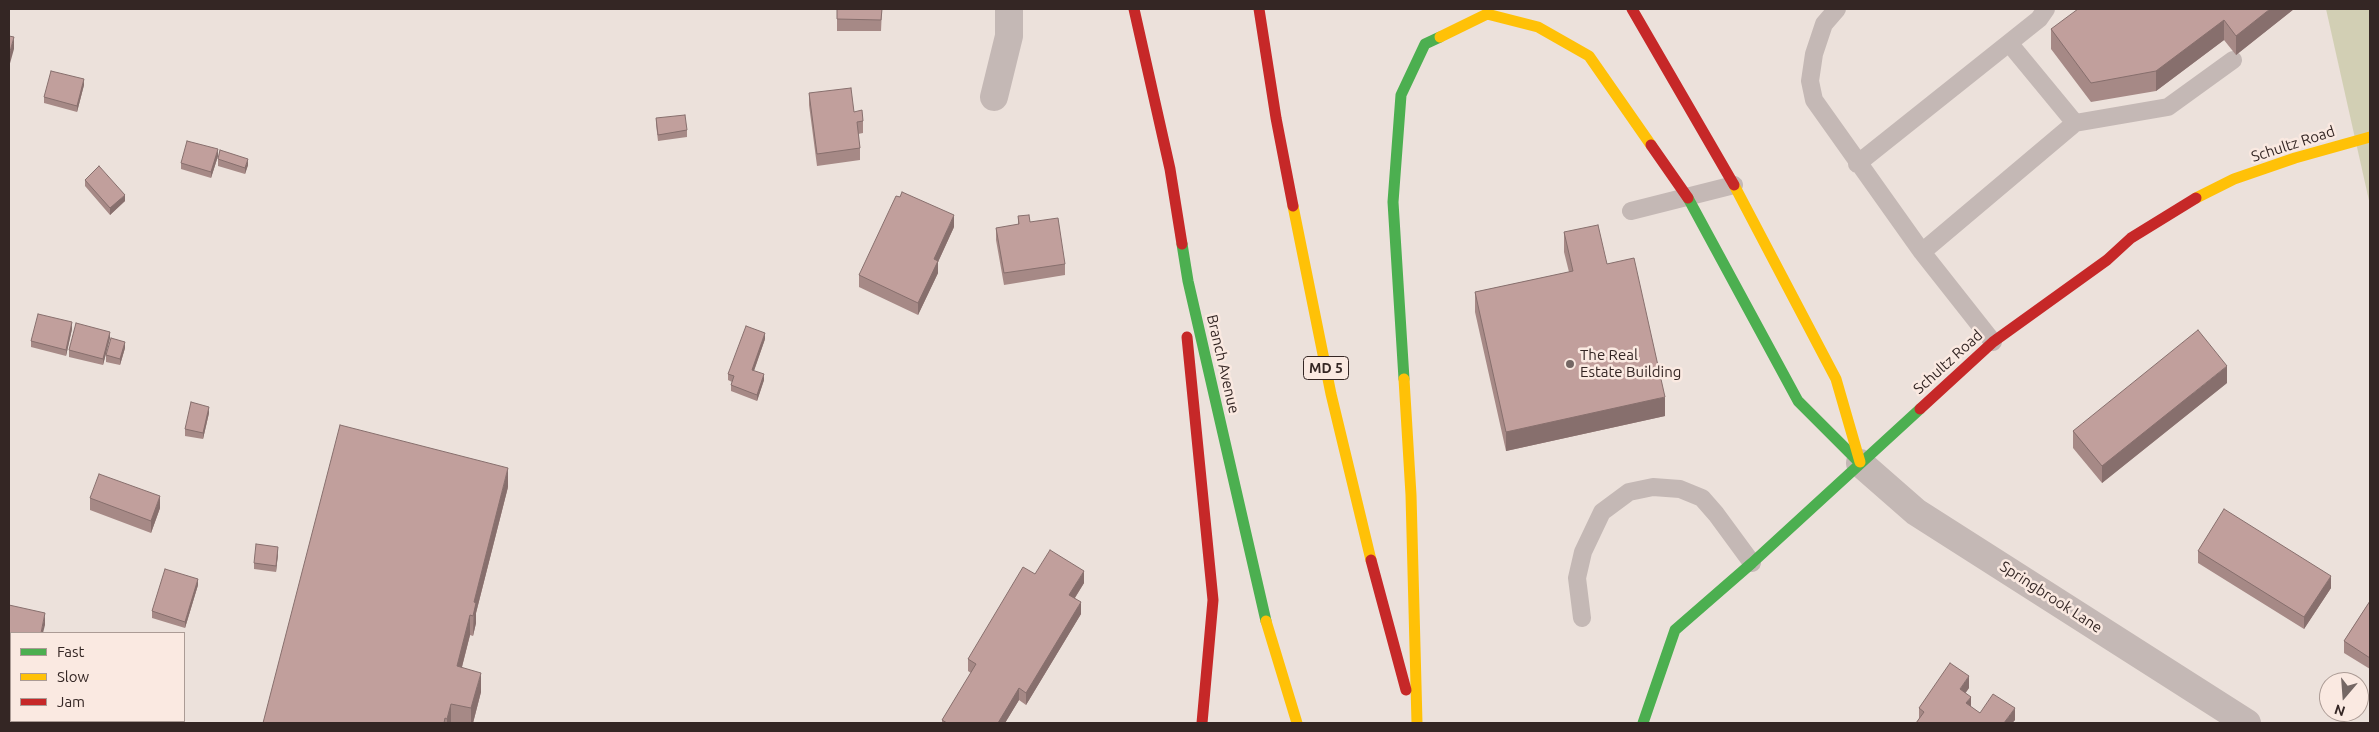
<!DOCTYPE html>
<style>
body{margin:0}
#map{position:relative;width:2379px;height:732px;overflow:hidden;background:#ece1db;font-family:Ubuntu,sans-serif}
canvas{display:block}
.frame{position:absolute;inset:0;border:10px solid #342624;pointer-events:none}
.legend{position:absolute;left:10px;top:632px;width:175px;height:90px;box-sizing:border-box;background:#fae9e1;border:1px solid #ab9b95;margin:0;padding:6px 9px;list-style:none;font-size:15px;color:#342624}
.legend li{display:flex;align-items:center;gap:10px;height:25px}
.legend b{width:25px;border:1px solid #ab9b95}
.north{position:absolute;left:2319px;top:672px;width:50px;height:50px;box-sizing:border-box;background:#fae9e1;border:1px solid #ab9b95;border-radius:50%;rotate:198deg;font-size:14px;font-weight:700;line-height:20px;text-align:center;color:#342624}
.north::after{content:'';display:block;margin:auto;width:18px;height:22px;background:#746764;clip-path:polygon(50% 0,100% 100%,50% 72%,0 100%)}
</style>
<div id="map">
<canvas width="2379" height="732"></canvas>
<div class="frame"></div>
<ul class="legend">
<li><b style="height:6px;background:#4caf50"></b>Fast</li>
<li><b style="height:6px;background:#ffc107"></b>Slow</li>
<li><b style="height:6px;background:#c62828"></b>Jam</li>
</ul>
<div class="north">N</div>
</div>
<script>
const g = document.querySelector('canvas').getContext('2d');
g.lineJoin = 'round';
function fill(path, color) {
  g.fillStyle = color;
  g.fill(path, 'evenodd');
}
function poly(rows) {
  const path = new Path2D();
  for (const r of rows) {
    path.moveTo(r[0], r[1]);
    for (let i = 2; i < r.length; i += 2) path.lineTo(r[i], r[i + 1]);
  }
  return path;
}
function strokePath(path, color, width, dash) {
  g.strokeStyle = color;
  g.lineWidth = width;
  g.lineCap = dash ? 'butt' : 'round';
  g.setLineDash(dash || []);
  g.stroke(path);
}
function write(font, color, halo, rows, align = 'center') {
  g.font = font + ' Ubuntu,sans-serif';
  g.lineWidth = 5;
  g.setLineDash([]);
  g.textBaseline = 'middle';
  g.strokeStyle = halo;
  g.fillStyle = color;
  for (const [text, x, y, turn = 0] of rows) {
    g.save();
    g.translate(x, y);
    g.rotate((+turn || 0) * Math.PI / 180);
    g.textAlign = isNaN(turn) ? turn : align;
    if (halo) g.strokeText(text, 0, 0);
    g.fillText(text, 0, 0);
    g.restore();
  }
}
fill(poly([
 [2326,9,2370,9,2370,205]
]), '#d2cfb4');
strokePath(poly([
 [1837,9,1824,24,1814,54,1810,81,1814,100,1922,252,1993,342],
 [2075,123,2168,107,2233,60],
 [1857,164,2039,19,2046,9],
 [1631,211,1734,185],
 [1922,252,2075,123,2009,43],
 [1582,618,1577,578,1583,552,1602,512,1629,492,1653,487,1680,489,1702,498,1716,514,1752,563]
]), '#c4b8b5', 18);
strokePath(poly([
 [994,97,1009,36,1009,9],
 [1860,463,1916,512,2247,723]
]), '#c4b8b5', 28);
strokePath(poly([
 [1688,198,1798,401,1860,463],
 [1182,244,1188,281,1266,621],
 [1404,379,1393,202,1401,95,1425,44,1440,37],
 [1643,723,1675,630,1752,563,1920,409]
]), '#4caf50', 11);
strokePath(poly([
 [1440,37,1487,14,1538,27,1589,56,1651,145],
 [1734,185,1836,379,1860,462],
 [2196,198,2234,179,2295,158,2370,137],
 [1293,206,1331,394,1371,560],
 [1404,379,1411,495,1417,723],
 [1266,621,1297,723]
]), '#ffc107', 11);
strokePath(poly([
 [1134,9,1170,169,1182,244],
 [1259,9,1276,118,1293,206],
 [1632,9,1734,185],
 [1651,145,1688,198],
 [1187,337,1213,600,1202,723],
 [1920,409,1993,342,2107,260,2131,238,2196,198],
 [1371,560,1406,690]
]), '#c62828', 11);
fill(poly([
 [837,9,882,9,881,31,837,31],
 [2294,9,2236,55,2224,40,2156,91,2091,102,2051,49,2051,29],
 [84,85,77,112,44,103,44,97],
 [809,93,854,112,863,121,863,133,858,134,860,148,860,160,817,166,809,105],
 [656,118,687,130,687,137,658,141,656,124],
 [218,156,211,178,181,169,181,163],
 [218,159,248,165,245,174,218,166],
 [85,180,125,201,110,215,85,186],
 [1018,216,1030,222,1065,264,1065,275,1004,285,996,240,996,228,1018,225],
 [954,227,938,262,938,273,918,315,859,287,859,275],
 [1564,232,1607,264,1665,416,1506,451,1475,312,1475,292,1569,272,1564,252],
 [72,329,66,356,31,347,31,341],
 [110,338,103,365,69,357,69,350],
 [765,339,754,371,764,380,757,401,731,391,731,385,732,382,728,380,728,374],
 [125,348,120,365,106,362,106,355],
 [2227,383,2102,483,2073,448,2073,431],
 [209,413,203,439,185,436,185,429],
 [508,487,476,613,476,623,473,636,470,635,462,667,481,692,473,723,263,723],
 [90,498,160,508,151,533,90,510],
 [2198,551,2331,588,2304,629,2198,563],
 [278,554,276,572,254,569,254,563],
 [1035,574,1084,583,1075,598,1081,614,1026,705,1019,700,1005,723,942,723,942,720,971,673,968,671,968,659],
 [198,585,185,628,152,618,152,611],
 [2370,601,2370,669,2344,653,2344,641],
 [9,605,45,625,11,633,11,692,9,691],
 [1969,688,1965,693,1971,707,1980,713,2015,720,2012,723,1916,723,1919,720,1919,708]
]), '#a68986');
fill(poly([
 [2270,9,2294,9,2236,55,2236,36],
 [2224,20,2224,40,2156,91,2156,71],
 [14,37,14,49,9,67,9,55],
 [84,79,84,85,77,112,77,106],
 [218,149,218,156,211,178,211,172],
 [248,159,248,165,245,174,245,168],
 [125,195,125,201,110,215,110,208],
 [954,215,954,227,938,262,938,273,918,315,918,303,934,259],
 [72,322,72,329,66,356,66,350],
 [110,332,110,338,103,365,103,359],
 [765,333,765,339,752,376,752,370],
 [125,342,125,348,120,365,120,359],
 [2227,366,2227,383,2102,483,2102,466],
 [764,374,764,380,757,401,757,395],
 [1665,397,1665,416,1506,451,1506,432],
 [209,407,209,413,203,439,203,433],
 [508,468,508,487,476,613,476,623,473,636,474,602],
 [160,496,160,508,151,533,151,521],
 [278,547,278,554,276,572,276,566],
 [1084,571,1084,583,1069,607,1069,595],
 [2331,576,2331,588,2304,629,2304,617],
 [198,579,198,585,185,628,185,622],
 [1081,602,1081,614,1026,705,1026,693],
 [45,613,45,625,43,633,41,633],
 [470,615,470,635,457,686,457,666],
 [481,673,481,692,473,723,471,723,471,708],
 [1969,676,1969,688,1960,701,1960,689],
 [1019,688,1019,700,1005,723,998,723],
 [1971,697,1971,709,1966,703],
 [451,704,451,723,447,723,447,719],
 [2015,708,2015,720,2012,723,2004,723]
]), '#876f6d');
const building = poly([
 [837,9,882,9,881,20,837,19,837,9],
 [2078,9,2270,9,2236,36,2224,20,2156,71,2091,83,2051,29,2078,9],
 [9,36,14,37,9,55,9,36],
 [51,71,84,79,77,106,44,97,51,71],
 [851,88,854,112,862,110,863,121,857,122,860,148,817,154,809,93,851,88],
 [685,115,687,130,658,135,656,118,685,115],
 [187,141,218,149,211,172,181,163,187,141],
 [220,150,248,159,245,168,218,159,220,150],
 [99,166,125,195,110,208,85,180,99,166],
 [902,192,954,215,934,259,938,261,918,303,859,275,896,196,900,197,902,192],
 [1029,215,1030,222,1058,218,1065,264,1004,273,996,228,1019,224,1018,216,1029,215],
 [1598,225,1607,264,1634,258,1665,397,1506,432,1475,292,1573,271,1564,232,1598,225],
 [38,314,72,322,66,350,31,341,38,314],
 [76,323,110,332,103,359,69,350,76,323],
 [746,326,765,333,752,370,764,374,757,395,731,385,734,376,728,374,746,326],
 [2198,330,2227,366,2102,466,2073,431,2198,330],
 [111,338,125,342,120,359,106,355,111,338],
 [191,402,209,407,203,433,185,429,191,402],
 [340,425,508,468,474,602,476,603,473,616,470,615,457,666,481,673,471,708,451,704,447,719,445,718,444,723,263,723,340,425],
 [99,474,160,496,151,521,90,498,99,474],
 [2224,509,2331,576,2304,617,2198,551,2224,509],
 [256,544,278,547,276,566,254,563,256,544],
 [1050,550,1084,571,1069,595,1081,602,1026,693,1019,688,998,723,947,723,942,720,976,664,968,659,1023,567,1035,574,1050,550],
 [165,569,198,579,185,622,152,611,165,569],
 [2370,601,2370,658,2344,641,2370,601],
 [9,605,45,613,41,633,11,633,11,680,9,679,9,605],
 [1950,663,1969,676,1960,689,1971,697,1966,703,1980,713,1993,694,2015,708,2004,723,1916,723,1924,712,1919,708,1950,663],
 [12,721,52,721,63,723,11,723,12,721]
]);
fill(building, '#c19f9c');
strokePath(building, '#876f6d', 1);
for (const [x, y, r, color] of [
 [1570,364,5,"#746764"]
]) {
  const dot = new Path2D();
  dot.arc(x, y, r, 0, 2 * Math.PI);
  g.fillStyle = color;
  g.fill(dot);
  strokePath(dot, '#fae9e1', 2);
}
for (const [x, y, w] of [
 [1326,368,45]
]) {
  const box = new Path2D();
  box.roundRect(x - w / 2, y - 11.5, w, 23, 4);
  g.fillStyle = '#fae9e1';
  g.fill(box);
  strokePath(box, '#342624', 1);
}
write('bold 14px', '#342624', null, [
 ["MD 5",1326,368]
]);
write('15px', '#342624', '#fae9e1', [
 ["Schultz Road",2293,144,-18],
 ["Schultz Road",1948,362,-42],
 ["Branch Avenue",1223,364,77],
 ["Springbrook Lane",2051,597,33]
]);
write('15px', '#342624', '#fae9e1', [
 ["The Real",1580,355],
 ["Estate Building",1580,372]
], 'left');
</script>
